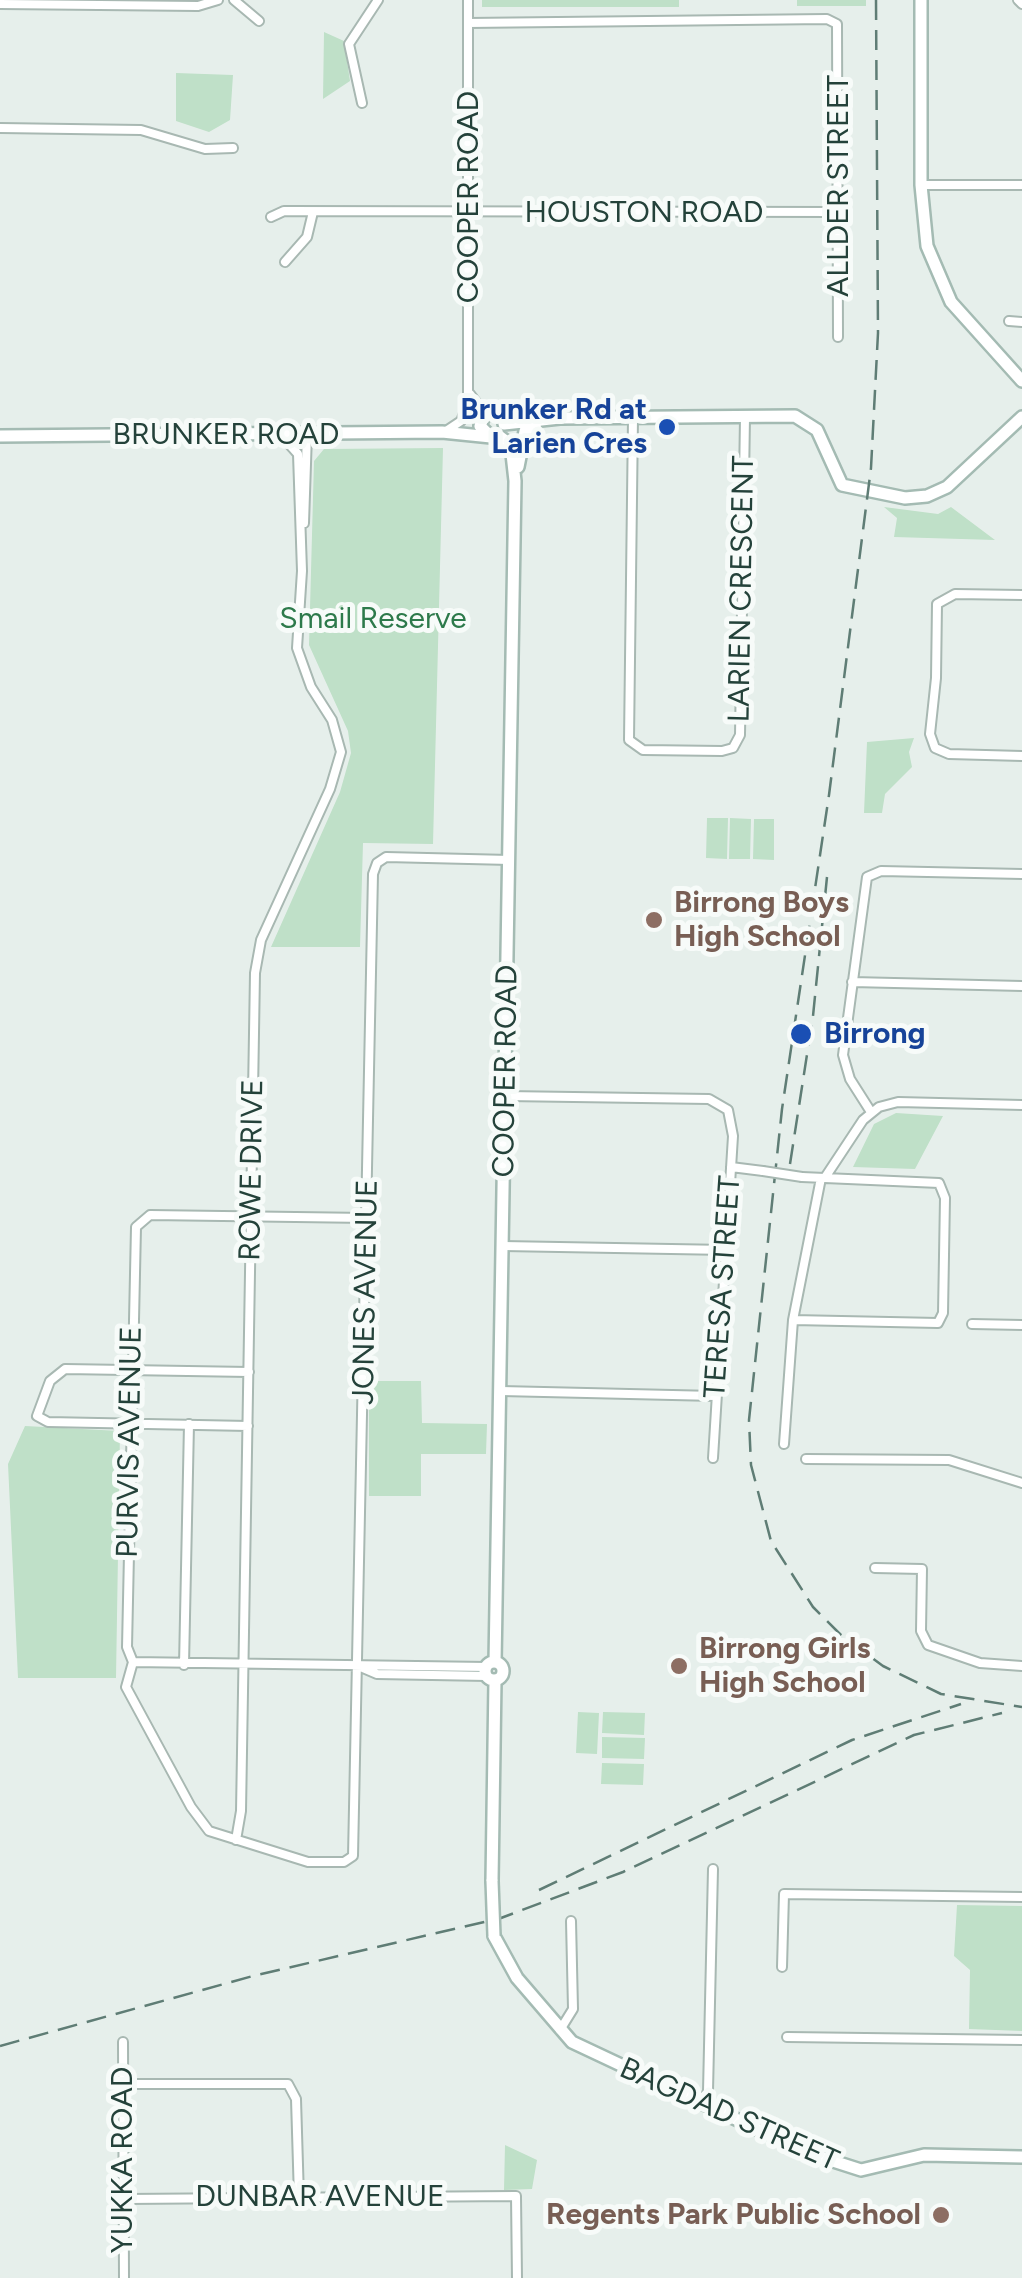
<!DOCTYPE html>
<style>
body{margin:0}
canvas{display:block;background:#e6efeb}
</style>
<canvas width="1022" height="2278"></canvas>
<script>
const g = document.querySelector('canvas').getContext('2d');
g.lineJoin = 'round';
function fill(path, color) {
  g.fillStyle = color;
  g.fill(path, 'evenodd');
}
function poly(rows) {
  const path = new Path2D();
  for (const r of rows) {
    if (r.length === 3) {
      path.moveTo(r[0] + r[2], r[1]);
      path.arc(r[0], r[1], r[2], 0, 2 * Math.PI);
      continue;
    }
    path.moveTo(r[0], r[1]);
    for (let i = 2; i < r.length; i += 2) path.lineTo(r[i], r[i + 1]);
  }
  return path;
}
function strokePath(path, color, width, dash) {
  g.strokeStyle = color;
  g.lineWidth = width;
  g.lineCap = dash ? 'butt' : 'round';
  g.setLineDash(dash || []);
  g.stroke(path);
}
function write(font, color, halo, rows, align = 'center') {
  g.font = font + ' Figtree,sans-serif';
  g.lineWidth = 10;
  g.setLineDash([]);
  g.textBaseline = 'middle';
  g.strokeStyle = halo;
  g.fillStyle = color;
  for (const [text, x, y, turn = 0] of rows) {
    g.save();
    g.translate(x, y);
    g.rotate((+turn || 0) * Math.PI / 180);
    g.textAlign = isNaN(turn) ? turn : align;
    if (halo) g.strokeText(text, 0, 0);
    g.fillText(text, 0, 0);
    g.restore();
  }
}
fill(poly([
 [482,0,679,0,679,7,482,7],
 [797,0,866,0,866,6,797,6],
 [324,32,344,41,350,81,323,99],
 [176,73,233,75,230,120,209,132,176,121],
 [443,448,433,844,363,843,360,947,271,947,340,792,351,753,348,731,309,645,314,461,324,449],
 [884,507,938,514,951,507,995,540,894,537,897,518],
 [914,738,909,752,912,767,885,794,882,813,864,813,867,742],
 [707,818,728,818,727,859,706,858],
 [730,818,751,819,750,859,729,859],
 [754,819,774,819,774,860,753,859],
 [896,1113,943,1116,915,1169,853,1167,874,1124],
 [369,1381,421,1381,422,1423,487,1424,486,1454,421,1454,421,1496,369,1496],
 [25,1426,120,1431,116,1678,18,1678,8,1464],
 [578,1712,599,1713,597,1754,576,1753],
 [603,1712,645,1713,644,1735,602,1733],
 [602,1737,645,1738,644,1759,602,1758],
 [602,1763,644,1764,643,1785,601,1784],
 [957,1905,1022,1906,1022,2031,969,2029,970,1970,954,1956],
 [505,2145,537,2160,532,2189,504,2190]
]), '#bfe0c8');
const street = poly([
 [234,0,259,21],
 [468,0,468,403,473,417,480,422],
 [1018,0,1022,4],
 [0,4,198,6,218,0],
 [468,23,827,19,837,24,838,337],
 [362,103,349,44,378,0],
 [0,128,141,130,205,149,233,148],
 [921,185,1022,185],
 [271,217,284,211,839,212],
 [285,262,307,237,313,212],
 [1009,321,1022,322],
 [470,394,485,414],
 [633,418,629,740,643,750,722,751,733,748,740,735,745,417],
 [446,431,461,421,467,405],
 [304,523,307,434],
 [1022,595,955,594,937,604,936,678,930,734,935,748,949,754,1022,756],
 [852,982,1022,986],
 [506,1096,709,1099,728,1110,733,1136,713,1458],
 [871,1112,850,1079,843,1055,867,877,881,871,1022,874],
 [731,1167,763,1171],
 [826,1176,863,1120,879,1107,898,1102,1022,1105],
 [503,1246,727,1250],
 [793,1320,938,1323,943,1313,945,1198,939,1183,802,1177],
 [972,1324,1022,1325],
 [501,1391,715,1396],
 [248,1426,48,1422,37,1416,50,1381,65,1369,249,1372],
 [784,1444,793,1320,821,1178],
 [806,1459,949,1460,1022,1483],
 [875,1568,922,1569,921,1631,928,1645,980,1663,1022,1666],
 [133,1662,126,1687,191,1807,209,1831,308,1862,344,1862,353,1856,373,874,377,863,386,857,510,860],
 [133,1662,127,1647,136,1227,150,1215,368,1218],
 [133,1662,487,1667],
 [184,1665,189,1424],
 [363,1668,377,1674,487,1676],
 [236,1840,241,1811,255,973,261,940,330,789,341,752,332,720,311,687,297,648,302,571,298,454,281,435],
 [782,1967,784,1894,1022,1897],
 [560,2030,573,2009,571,1921],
 [787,2037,1022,2040],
 [123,2042,124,2278],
 [123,2084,288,2084,296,2099,299,2198],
 [703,2104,708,2091,713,1869],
 [124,2199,516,2196,517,2278]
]);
const secondary = poly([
 [921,0,921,185,927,246,951,302,1022,381],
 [504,424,560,418,795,416,817,430,842,485,905,498,927,496,947,487,1022,417],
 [0,436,442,432,491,437],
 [491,437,480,426,485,414,531,416],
 [518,467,525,431,536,424],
 [495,1662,515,481,511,445,498,435],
 [494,1671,9],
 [492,1881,495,1680],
 [494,1936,517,1978,572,2042,808,2153,861,2170,924,2155,1022,2157]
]);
strokePath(street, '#a8b8b2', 12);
strokePath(secondary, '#a4bbb3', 16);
strokePath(street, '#fff', 8);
strokePath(secondary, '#fff', 11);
strokePath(poly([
 [876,0,878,333,871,468,829,795,782,1109,749,1420,751,1465,771,1541,813,1607,841,1635,883,1666,941,1694,1022,1707],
 [790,1164,813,1016,827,877],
 [539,1890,852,1740,961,1704],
 [0,2046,253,1976,501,1918,623,1872,914,1735,1002,1713]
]), '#5f7d75', 2.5, [20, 10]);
const streetBridge = poly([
 [763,1171,802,1177]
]);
const secondaryBridge = poly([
 [492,1881,494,1936]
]);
strokePath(streetBridge, '#a8b8b2', 12, []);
strokePath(secondaryBridge, '#a4bbb3', 16, []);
strokePath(streetBridge, '#fff', 8);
strokePath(secondaryBridge, '#fff', 11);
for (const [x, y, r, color] of [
 [667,427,10,"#1a4fb4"],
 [654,920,10,"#8d6e63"],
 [801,1034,12,"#1a4fb4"],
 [679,1666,10,"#8d6e63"],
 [941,2215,10,"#8d6e63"]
]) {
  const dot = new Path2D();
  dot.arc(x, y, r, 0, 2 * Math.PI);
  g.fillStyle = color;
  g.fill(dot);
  strokePath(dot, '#f7fbf9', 4);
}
write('30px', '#24423a', '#f7fbf9', [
 ["ALLDER STREET",839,186,-90],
 ["COOPER ROAD",469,197,-90],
 ["HOUSTON ROAD",644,213],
 ["BRUNKER ROAD",226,435],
 ["LARIEN CRESCENT",742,589,-89],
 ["COOPER ROAD",506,1071,-89],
 ["ROWE DRIVE",252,1170,-89],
 ["TERESA STREET",723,1287,-86],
 ["JONES AVENUE",366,1292,-89],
 ["PURVIS AVENUE",130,1442,-89],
 ["BAGDAD STREET",729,2115,24],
 ["YUKKA ROAD",123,2160,-90],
 ["DUNBAR AVENUE",320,2197]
]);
write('bold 30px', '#164399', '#f7fbf9', [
 ["Brunker Rd at",647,410],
 ["Larien Cres",647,444],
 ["Birrong",824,1034,"left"]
], 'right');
write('30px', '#2d7a4b', '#f7fbf9', [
 ["Smail Reserve",373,619]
]);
write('bold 30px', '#785e54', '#f7fbf9', [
 ["Birrong Boys",674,903],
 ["High School",674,937],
 ["Birrong Girls",699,1649],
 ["High School",699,1683],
 ["Regents Park Public School",921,2215,"right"]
], 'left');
</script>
